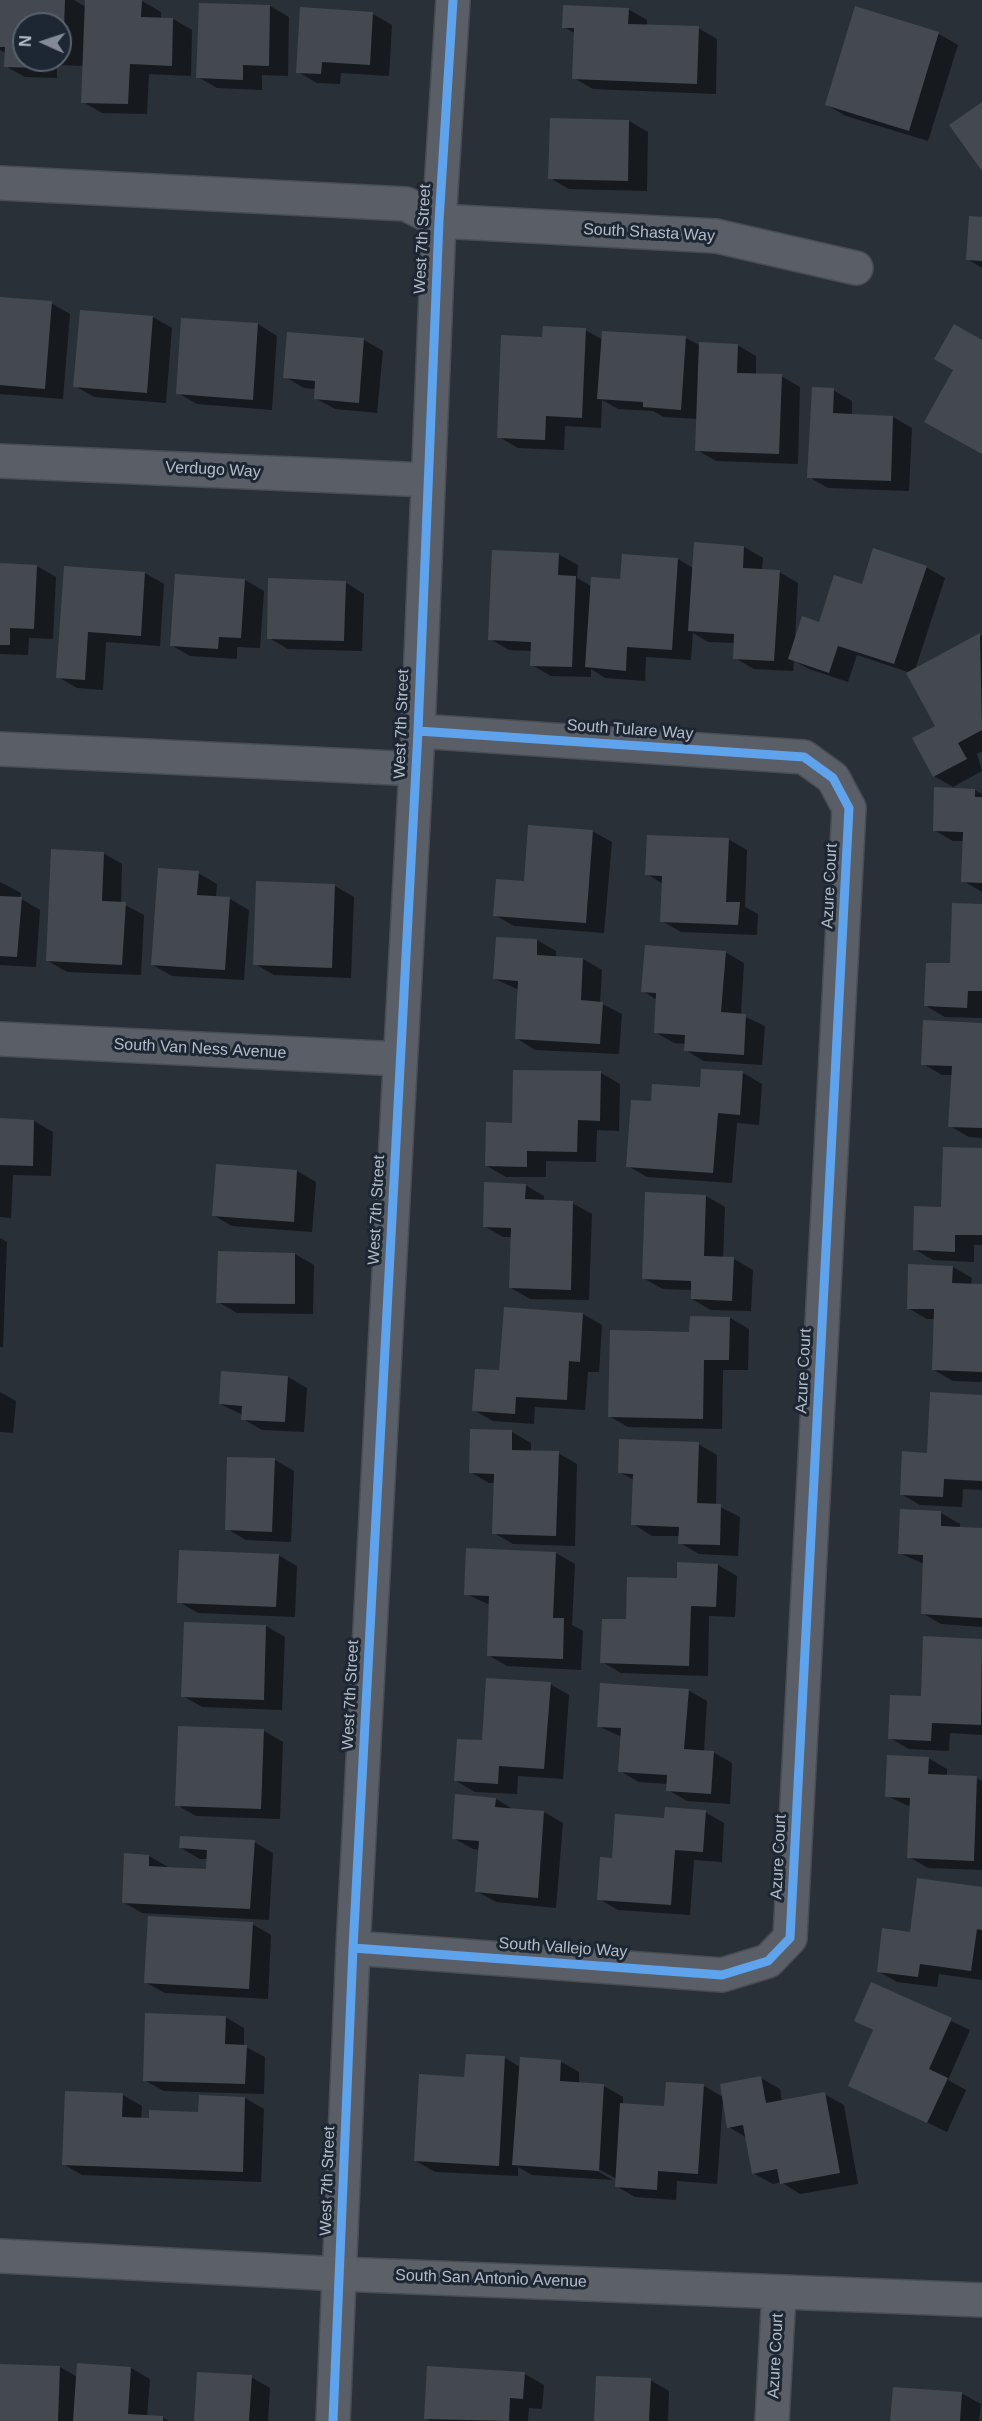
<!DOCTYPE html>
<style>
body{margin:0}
#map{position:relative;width:982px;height:2421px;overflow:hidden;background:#2a3038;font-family:Arial,sans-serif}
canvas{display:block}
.north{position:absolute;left:12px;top:12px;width:60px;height:60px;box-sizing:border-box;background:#1d2633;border:2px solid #59626f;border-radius:50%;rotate:273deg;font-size:16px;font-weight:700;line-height:24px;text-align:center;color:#b4bcc9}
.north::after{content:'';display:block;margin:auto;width:21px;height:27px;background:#848b96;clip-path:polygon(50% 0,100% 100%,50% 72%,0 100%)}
</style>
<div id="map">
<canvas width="982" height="2421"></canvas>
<div class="north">N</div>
</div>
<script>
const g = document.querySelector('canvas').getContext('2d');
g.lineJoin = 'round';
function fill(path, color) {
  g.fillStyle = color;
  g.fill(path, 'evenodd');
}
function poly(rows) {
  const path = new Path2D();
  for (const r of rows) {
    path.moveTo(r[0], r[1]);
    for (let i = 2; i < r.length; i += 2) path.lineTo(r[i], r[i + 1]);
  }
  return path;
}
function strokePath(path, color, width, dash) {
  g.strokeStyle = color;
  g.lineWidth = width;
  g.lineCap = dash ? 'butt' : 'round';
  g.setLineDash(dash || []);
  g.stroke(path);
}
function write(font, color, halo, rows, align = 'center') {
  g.font = font + ' Arial,sans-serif';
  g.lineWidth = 6;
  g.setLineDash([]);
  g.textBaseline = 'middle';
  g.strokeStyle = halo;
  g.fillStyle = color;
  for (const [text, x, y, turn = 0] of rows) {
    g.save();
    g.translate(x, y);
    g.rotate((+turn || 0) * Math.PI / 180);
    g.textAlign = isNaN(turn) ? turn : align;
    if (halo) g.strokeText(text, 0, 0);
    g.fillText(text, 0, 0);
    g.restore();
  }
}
fill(poly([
 [0,0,74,0,86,7,86,0,142,1,161,12,161,19,173,19,192,30,191,76,149,74,147,114,102,113,83,102,84,66,57,65,57,78,25,77,5,66,6,53,0,50],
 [24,24,60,24,60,60,24,60],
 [270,6,289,17,288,76,262,75,262,90,217,88,198,77],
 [856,8,939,34,958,45,928,141,846,116,827,105],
 [628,9,647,20,647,26,698,28,717,39,716,94,593,89,574,78,576,34,564,27],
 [373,14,392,25,389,76,341,73,340,84,317,83,298,72],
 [551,120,629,121,648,132,647,191,569,189,550,178],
 [982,218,982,268,967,259],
 [0,298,51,303,70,314,63,399,0,394],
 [153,317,172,328,166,403,94,397,75,386],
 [183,320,258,324,277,336,272,410,197,404,178,393],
 [585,330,603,340,603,332,686,338,701,346,737,345,756,356,756,375,781,376,800,387,798,464,716,461,697,450,698,419,664,417,653,411,618,409,602,400,601,428,565,426,564,450,518,448,499,437,543,338],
 [289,333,364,340,383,351,377,413,335,409,315,398,316,389,304,388,285,377],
 [833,390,852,401,852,415,893,417,912,428,909,491,828,488,809,477],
 [695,544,744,547,763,558,762,571,779,572,798,583,795,639,820,624,863,586,926,567,945,578,915,670,982,635,982,751,977,754,982,771,953,787,934,776,937,727,908,672,857,655,848,682,809,669,794,661,793,671,754,669,735,658,735,643,708,642,693,633,691,660,646,657,645,681,605,678,591,669,591,677,551,676,532,665,532,651,509,650,490,639,558,554,578,565,577,578,591,586,621,581,623,555,678,559,693,568],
 [0,565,37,566,56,577,53,639,29,638,28,655,0,654],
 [65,567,145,573,164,584,160,646,106,642,103,690,77,688,58,677],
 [245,580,264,591,260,648,237,647,237,659,190,656,171,645],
 [345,582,364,594,362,651,288,649,269,638],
 [975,790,982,794,982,892,963,881,964,841,953,841,934,830],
 [592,831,612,842,604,933,514,926,495,915],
 [728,839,747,850,745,907,758,914,757,935,681,932,662,921,663,884,647,874],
 [103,853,122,864,121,903,144,915,141,975,67,972,48,961],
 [198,873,217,884,216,898,230,899,249,910,244,980,172,976,153,965],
 [0,882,21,893,20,898,40,910,36,967,0,965],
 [335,886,354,897,351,978,274,975,255,964],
 [982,906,982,1018,945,1017,926,1006,951,965],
 [537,940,556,951,556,958,583,959,602,970,600,1003,622,1014,619,1054,535,1050,516,1038,519,990,495,979],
 [725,952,744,963,741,1015,765,1026,762,1065,704,1061,685,1050,686,1044,674,1043,655,1032,657,1000,643,991],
 [982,1024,982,1138,969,1137,950,1126,953,1075,942,1075,923,1064],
 [601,1073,620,1084,619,1131,597,1130,596,1162,546,1161,546,1177,506,1177,487,1166,514,1125],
 [743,1073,762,1084,759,1125,737,1123,732,1183,647,1177,628,1166,701,1089],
 [0,1120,34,1121,53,1132,51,1176,13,1175,11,1218,0,1217],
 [982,1150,982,1245,974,1245,974,1262,933,1260,914,1249],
 [217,1165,297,1171,316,1182,312,1232,232,1226,213,1215],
 [525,1185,544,1196,544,1202,572,1203,592,1214,589,1300,530,1299,511,1288,512,1237,503,1237,484,1226],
 [706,1196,725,1207,723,1258,734,1259,753,1270,751,1311,711,1310,692,1299,692,1290,663,1289,643,1278],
 [0,1238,7,1242,3,1347,0,1347],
 [219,1252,295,1254,314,1265,313,1314,237,1313,218,1302],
 [953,1267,972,1278,971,1285,982,1286,982,1382,953,1381,934,1370,935,1319,927,1319,908,1308],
 [583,1314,602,1325,599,1372,588,1372,585,1410,535,1407,534,1424,493,1421,474,1410,501,1371],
 [692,1317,730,1318,749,1329,748,1370,723,1370,722,1429,628,1427,609,1416,691,1333],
 [222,1373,288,1377,307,1388,304,1432,262,1430,243,1419,243,1415,220,1404],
 [0,1392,16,1401,13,1433,0,1432],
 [982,1396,982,1490,963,1489,962,1507,920,1505,901,1494,928,1454],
 [512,1432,531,1443,531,1452,558,1453,577,1464,575,1546,513,1544,494,1533,496,1483,489,1483,470,1472],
 [698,1444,717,1455,716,1505,740,1517,738,1556,699,1554,680,1543,680,1536,652,1536,633,1524,634,1480,619,1472],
 [275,1460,294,1471,291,1542,246,1540,227,1529],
 [902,1511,941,1513,960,1524,960,1529,982,1530,982,1627,941,1624,922,1613,924,1564,899,1553],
 [556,1553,575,1564,572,1625,583,1631,581,1670,507,1666,488,1655,490,1605,466,1594],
 [278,1555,297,1566,295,1617,198,1613,179,1602],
 [718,1565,737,1576,735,1617,709,1616,708,1676,621,1673,602,1662,627,1621,678,1580],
 [185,1624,266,1626,285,1637,282,1710,202,1707,183,1696],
 [924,1637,982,1640,982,1735,950,1733,949,1751,909,1749,890,1738,922,1698],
 [550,1684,569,1695,563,1779,518,1776,517,1794,475,1792,456,1781,483,1742],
 [688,1690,707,1701,704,1752,713,1752,732,1763,730,1804,687,1801,668,1790,668,1784,639,1782,620,1771,622,1737,598,1726],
 [264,1731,283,1742,280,1819,196,1816,177,1805],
 [928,1758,947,1769,947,1777,977,1778,982,1781,982,1870,928,1868,909,1857,911,1807,887,1796],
 [496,1799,514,1810,544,1812,563,1823,556,1908,496,1902,476,1891,480,1850,473,1849,453,1838],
 [705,1812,724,1823,722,1862,694,1860,690,1915,618,1910,599,1899,614,1860,665,1819],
 [254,1842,273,1853,269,1920,142,1913,123,1902,149,1856,168,1867,208,1870,208,1859,200,1859,181,1848],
 [982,1888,982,1980,939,1974,937,1987,897,1982,878,1971,911,1933],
 [252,1924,271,1935,268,1999,165,1993,145,1982],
 [872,1984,970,2030,948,2080,966,2090,947,2132,850,2086,874,2031,856,2021],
 [225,2017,244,2028,244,2046,265,2057,264,2094,164,2091,144,2080],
 [505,2058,520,2067,560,2061,579,2072,579,2084,604,2086,623,2097,623,2105,665,2107,704,2086,723,2097,761,2078,780,2089,782,2102,824,2094,844,2105,858,2184,800,2194,781,2182,773,2184,753,2173,747,2138,729,2127,723,2099,717,2184,677,2181,676,2200,635,2197,616,2186,617,2179,593,2166,592,2168,613,2180,532,2175,518,2167,518,2176,435,2172,416,2161,465,2078],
 [123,2095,142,2106,141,2119,199,2114,245,2098,264,2109,261,2182,82,2175,63,2164],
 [0,2365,60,2367,77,2377,131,2368,150,2379,147,2417,163,2418,169,2421,0,2421],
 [525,2374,544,2385,542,2409,529,2408,528,2421,431,2421,425,2418],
 [251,2377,270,2388,268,2421,195,2421],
 [650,2380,669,2391,668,2421,595,2421],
 [961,2393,981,2404,979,2421,891,2421]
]), '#0007');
fill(poly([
 [0,0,65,0,63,56,60,56,60,24,24,24,24,60,38,60,38,68,4,67,5,47,0,47],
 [85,0,142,0,141,17,173,18,172,66,130,64,128,104,81,103],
 [199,3,270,5,269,66,243,65,243,80,196,78],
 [563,5,629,8,628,24,699,26,697,84,572,79,574,28,562,28],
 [855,6,939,32,909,131,825,105],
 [300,7,373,12,370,65,322,62,321,74,296,73],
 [982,102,982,171,949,125],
 [550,118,629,120,628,181,548,179],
 [969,216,982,217,982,261,966,260],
 [0,297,52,301,45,389,0,385],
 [80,310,153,316,147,393,73,387],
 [181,318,258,323,253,400,176,394],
 [954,324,982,340,982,454,924,422,953,370,934,359],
 [543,326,586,328,582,418,546,416,545,440,497,438,501,335,542,337],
 [602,331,686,336,681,410,643,407,643,402,597,399],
 [287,332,364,338,359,403,314,399,315,381,283,378],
 [699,342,738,344,737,373,782,374,779,454,695,451],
 [812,387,834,388,833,413,893,416,891,481,807,478],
 [694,542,744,546,743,568,780,570,774,661,733,659,734,634,688,631],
 [873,548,927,566,894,664,838,646,829,673,788,659,802,616,819,622,834,575,862,584],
 [492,550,559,553,558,575,576,576,572,667,530,666,531,642,488,640],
 [622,554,678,558,672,650,627,647,626,671,585,667,591,577,620,579],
 [0,563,37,565,34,629,10,628,10,645,0,645],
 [64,566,145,572,141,636,88,632,85,680,56,678],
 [175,574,245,579,241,638,219,637,218,649,170,646],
 [268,578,346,581,344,641,267,639],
 [980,633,982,730,958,743,967,759,933,777,912,738,935,726,906,673],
 [934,787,975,789,975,797,982,797,982,883,961,882,963,832,933,831],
 [528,825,593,830,586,923,493,916,496,879,524,881],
 [647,835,729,838,726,902,740,902,738,925,660,922,662,876,645,875],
 [51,849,104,852,102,901,126,902,122,965,46,961],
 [158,868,199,871,197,895,230,897,225,970,151,965],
 [256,881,335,884,332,968,253,965],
 [0,896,22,897,17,957,0,956],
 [952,903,982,904,982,991,968,991,967,1008,924,1006,926,963,950,963],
 [496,937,537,939,537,955,583,958,581,1000,603,1002,600,1044,515,1039,518,981,493,979],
 [645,945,726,951,721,1012,746,1014,744,1055,684,1051,685,1035,654,1033,656,993,641,992],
 [923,1020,982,1023,982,1128,948,1127,952,1066,921,1065],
 [701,1069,743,1071,740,1115,718,1113,713,1173,626,1167,631,1100,651,1101,652,1084,700,1087],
 [513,1070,601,1071,600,1121,578,1120,577,1152,527,1151,527,1167,485,1166,486,1122,512,1123],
 [0,1118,34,1120,33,1166,0,1165],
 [943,1147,982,1148,982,1235,955,1235,955,1252,913,1250,914,1206,941,1207],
 [216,1164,297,1170,294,1222,212,1216],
 [484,1182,526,1184,525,1199,573,1201,571,1290,509,1288,511,1228,483,1227],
 [645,1192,706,1195,704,1256,734,1257,732,1301,691,1299,691,1281,642,1279],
 [218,1251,295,1253,295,1304,216,1303],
 [908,1264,953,1266,952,1283,982,1284,982,1372,932,1370,934,1309,907,1309],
 [504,1307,583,1313,580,1362,569,1361,567,1400,516,1397,515,1414,472,1411,475,1369,499,1370],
 [690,1316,730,1317,729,1360,704,1360,703,1419,608,1417,610,1330,689,1332],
 [221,1371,288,1376,285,1422,241,1420,242,1406,219,1404],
 [930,1392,982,1395,982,1481,944,1479,943,1497,900,1495,902,1451,927,1453],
 [470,1429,512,1430,512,1450,559,1451,556,1536,492,1534,494,1474,469,1473],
 [619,1439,699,1442,697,1503,721,1504,720,1545,678,1544,679,1527,631,1525,633,1474,618,1473],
 [227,1457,275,1458,272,1532,225,1530],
 [900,1509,941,1511,941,1526,982,1528,982,1618,921,1614,923,1555,898,1554],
 [466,1548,556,1552,553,1618,564,1618,563,1659,487,1656,489,1596,464,1595],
 [179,1550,279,1554,276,1607,177,1603],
 [677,1562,718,1564,716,1607,691,1606,689,1666,600,1663,602,1619,626,1619,627,1577,677,1578],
 [184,1622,266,1625,264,1700,181,1697],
 [923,1636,982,1639,981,1725,932,1723,931,1741,888,1739,890,1695,921,1696],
 [486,1678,551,1682,544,1769,499,1766,498,1784,454,1781,457,1739,482,1740],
 [600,1683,689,1689,684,1749,714,1751,711,1794,666,1791,667,1775,618,1772,621,1728,597,1727],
 [178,1726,264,1729,261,1809,175,1806],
 [887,1755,929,1757,928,1774,977,1776,974,1861,907,1858,910,1798,885,1797],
 [455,1794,496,1798,495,1807,544,1811,538,1898,475,1892,479,1841,452,1839],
 [665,1807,706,1810,703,1852,675,1850,671,1905,597,1900,600,1857,612,1858,615,1814,664,1818],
 [180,1836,255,1840,250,1909,122,1903,124,1853,149,1855,149,1866,206,1869,207,1850,179,1848],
 [917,1878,982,1887,982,1930,977,1929,971,1971,920,1964,918,1977,877,1972,882,1928,910,1932],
 [148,1916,253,1922,249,1989,144,1983],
 [871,1982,952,2018,929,2069,948,2078,927,2123,848,2086,873,2030,854,2021],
 [145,2013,226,2016,225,2044,247,2045,245,2084,143,2081],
 [466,2054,505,2056,499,2166,414,2161,419,2074,464,2077],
 [520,2057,561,2060,560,2081,604,2084,599,2171,512,2165],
 [761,2076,766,2103,825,2092,840,2173,780,2184,777,2169,752,2174,743,2125,727,2128,720,2084],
 [666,2082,704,2084,698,2174,658,2171,657,2190,615,2187,620,2103,664,2106],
 [65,2091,123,2093,122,2117,149,2118,149,2110,198,2112,199,2095,245,2097,243,2172,62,2165],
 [77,2363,131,2367,128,2414,163,2416,163,2421,73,2421],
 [0,2364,60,2366,58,2421,0,2421],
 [427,2366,525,2372,523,2399,510,2398,509,2421,424,2419],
 [197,2372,252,2375,249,2421,194,2421],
 [596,2376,651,2378,649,2421,594,2421],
 [893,2387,962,2392,960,2421,890,2421]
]), '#444950');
const minor = poly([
 [0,183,406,204,439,221,716,236,856,268],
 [0,461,427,480],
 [0,749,416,769],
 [0,1039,400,1059],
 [353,1948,722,1975,768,1961,790,1938,849,808,833,778,804,757,418,731],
 [333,2421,353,1948,418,731,439,221,453,0],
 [772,2421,779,2292]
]);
const major = poly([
 [0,2256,339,2274,982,2300]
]);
strokePath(minor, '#484c53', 36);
strokePath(major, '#484c55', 36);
strokePath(minor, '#5a5e66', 33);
strokePath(major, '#5c6168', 33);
strokePath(poly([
 [353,1948,722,1975,768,1961,790,1938,849,808,833,778,804,757,418,731],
 [333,2421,353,1948,418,731,439,221,453,0]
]), '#60a3ed', 9);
write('16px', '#b4bcc9', '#1d2633', [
 ["South Shasta Way",649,233,3],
 ["West 7th Street",423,239,-87],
 ["Verdugo Way",213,470,3],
 ["West 7th Street",402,724,-88],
 ["South Tulare Way",630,730,4],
 ["Azure Court",830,886,-87],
 ["South Van Ness Avenue",200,1049,3],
 ["West 7th Street",377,1210,-87],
 ["Azure Court",804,1371,-87],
 ["West 7th Street",351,1695,-87],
 ["Azure Court",779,1857,-87],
 ["South Vallejo Way",563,1948,4],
 ["West 7th Street",328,2181,-88],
 ["South San Antonio Avenue",491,2279,2],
 ["Azure Court",776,2356,-87]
]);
</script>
